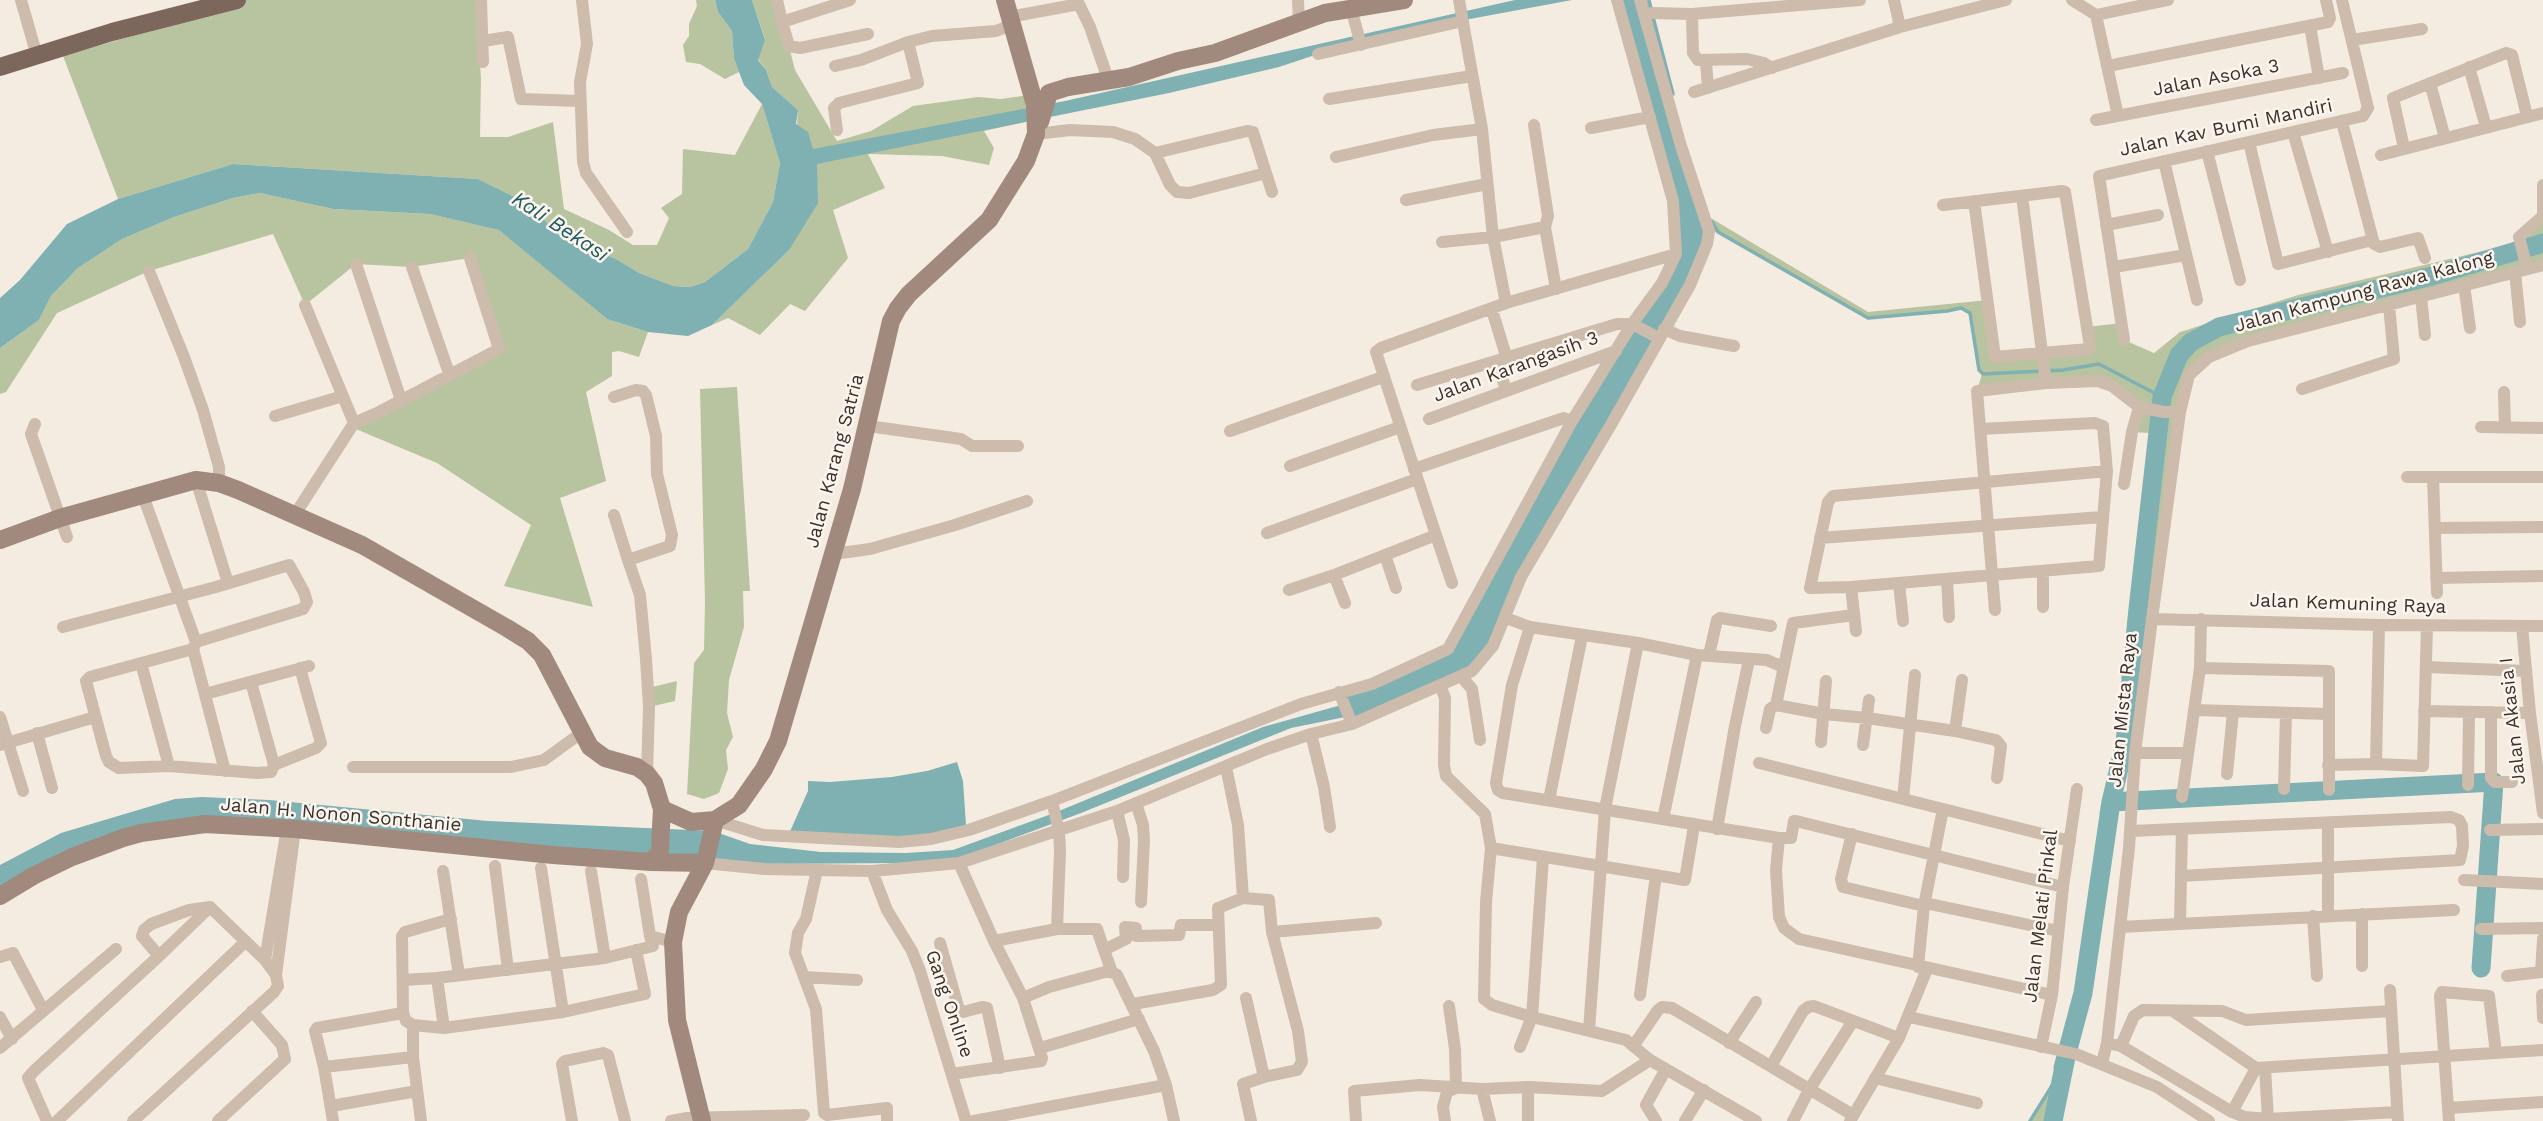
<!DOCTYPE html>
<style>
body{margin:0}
canvas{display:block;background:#f4ebe1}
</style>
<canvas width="2543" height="1121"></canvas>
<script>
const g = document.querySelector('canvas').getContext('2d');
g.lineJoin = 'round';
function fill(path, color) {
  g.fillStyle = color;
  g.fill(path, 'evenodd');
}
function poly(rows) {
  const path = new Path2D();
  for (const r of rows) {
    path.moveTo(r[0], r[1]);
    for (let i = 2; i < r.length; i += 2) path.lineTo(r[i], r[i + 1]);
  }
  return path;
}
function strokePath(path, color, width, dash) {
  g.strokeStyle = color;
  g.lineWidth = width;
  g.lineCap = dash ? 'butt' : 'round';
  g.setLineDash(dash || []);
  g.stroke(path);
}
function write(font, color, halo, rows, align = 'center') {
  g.font = font + ' "Work Sans",sans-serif';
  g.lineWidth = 5;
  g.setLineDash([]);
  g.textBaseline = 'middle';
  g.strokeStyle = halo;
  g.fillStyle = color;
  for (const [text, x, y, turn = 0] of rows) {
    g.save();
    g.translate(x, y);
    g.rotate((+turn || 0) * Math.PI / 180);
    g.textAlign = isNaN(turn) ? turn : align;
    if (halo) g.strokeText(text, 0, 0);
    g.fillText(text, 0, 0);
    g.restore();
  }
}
fill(poly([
 [237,0,476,0,481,79,480,137,508,137,553,122,564,209,609,230,633,245,657,245,669,218,661,208,682,194,683,149,735,155,762,104,780,163,773,202,748,249,705,282,690,287,673,286,639,273,618,260,555,233,533,206,478,179,233,164,118,199,63,56,217,11],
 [696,0,715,0,718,12,732,31,734,59,739,72,725,79,700,64,686,62,683,45,689,36,689,24,697,6],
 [752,0,777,0,795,70,837,141,871,131,913,106,978,97,1001,99,1029,95,1030,121,984,131,994,148,989,165,942,156,868,154,885,188,833,210,848,258,805,311,790,304,760,335,728,318,712,325,789,250,798,110,772,87,766,70,758,59,765,39],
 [1640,0,1649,0,1682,133,1709,217,1868,312,1988,300,1995,355,2087,349,2087,327,2122,323,2124,340,2154,353,2180,332,2298,295,2521,242,2543,216,2543,265,2248,341,2189,375,2144,679,2121,679,2149,433,2132,432,2138,407,2112,386,1977,391,1982,374,1979,370,1970,313,1961,308,1947,311,1868,318,1718,232,1709,231],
 [260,193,333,209,430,214,500,230,607,319,648,332,639,357,619,351,612,352,612,376,586,392,606,481,560,498,593,607,504,586,531,525,437,463,351,427,499,349,470,258,412,267,356,264,305,305,273,234,149,271,57,313,6,392,0,394,0,348,39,320,51,296,78,268,122,239,174,217,233,198],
 [737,387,750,591,743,591,744,627,729,680,727,713,733,737,726,750,728,769,719,793,704,799,687,794,694,663,704,650,705,602,700,389],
 [677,681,675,701,649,707,648,688],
 [2058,1054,2075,1055,2063,1073,2053,1121,2030,1121,2059,1071]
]), '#b8c4a0');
fill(poly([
 [715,0,752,0,765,40,758,60,766,70,772,87,798,110,796,124,808,132,813,149,1065,101,1515,0,1572,0,1459,21,1318,54,1279,67,1169,93,817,164,818,203,789,250,712,325,688,336,648,332,607,319,499,230,430,214,333,209,260,193,233,198,174,217,122,239,78,268,51,296,39,320,0,348,0,298,20,280,67,224,118,199,233,164,478,179,533,206,555,233,618,260,639,273,673,286,690,287,705,282,748,249,773,202,780,163,762,104,744,85,734,59,732,31,718,12],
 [1617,0,1640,0,1707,244,1480,662,1352,724,1339,692,1448,649,1523,508,1662,283,1676,230],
 [1341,705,1345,717,1291,728,1081,813,955,860,900,863,768,864,295,829,141,833,0,896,0,865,61,833,175,799,202,797,269,800,488,821,713,831,750,844,821,852,906,853,953,850,1054,813,1263,727],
 [957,762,963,781,966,825,931,839,788,836,808,791,808,781,830,782,892,777,927,771]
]), '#7fb0b2');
strokePath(poly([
 [1649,0,1651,9],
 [1653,17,1673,94],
 [1712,222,1718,232,1868,318,1947,311,1961,308,1970,313,1979,370,1983,374,2063,370,2099,364,2162,397],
 [2030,1121,2063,1068,2053,1121]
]), '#7fb0b2', 3.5);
strokePath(poly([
 [2109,814,2111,802,2494,782,2481,968],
 [2063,1068,2083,993,2111,802,2125,743,2138,609,2162,397,2179,355,2191,342,2219,327,2432,276,2543,243],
 [2053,1121,2066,1057]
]), '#7fb0b2', 19);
strokePath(poly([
 [21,0,37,56],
 [481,0,483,62],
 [582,0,587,44,580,82,583,162,586,173,627,232],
 [777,0,782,22,850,0],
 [1077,0,1090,27,1109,82],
 [1298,0,1299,21],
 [1459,0,1482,129,1493,237,1506,303],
 [1894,0,1900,27],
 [2072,0,2096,15,2118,116],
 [1351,8,1361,45],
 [1652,13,1692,14,1860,0],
 [1692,14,1693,53,1698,60,1747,59,1764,63,1772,68],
 [2096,15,2168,0],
 [1009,17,1079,4],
 [782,22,789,46,800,48,868,34],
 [2310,26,2319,78],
 [2352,40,2422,29],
 [483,41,508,37,521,99,580,101],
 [1318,54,1463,21],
 [1706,62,1708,88],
 [835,66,861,60,908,42,932,36,996,31,1011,25],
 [2108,66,2328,22,2330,18,2326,0],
 [2469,67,2486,127],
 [2430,83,2445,138],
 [1694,92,1900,27,2006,0],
 [1329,99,1472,76],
 [2096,120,2343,73],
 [2342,122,2374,244,2380,247,2418,238,2425,258],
 [1534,125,1548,216,1545,227,1556,289],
 [1591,128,1650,117],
 [837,130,834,108,839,103,918,83,908,42],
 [2293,132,2328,252],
 [1036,134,1070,130,1113,132,1135,139,1155,153,1170,185,1177,192,1189,193,1266,173],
 [2249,142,2278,264,2372,240],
 [2404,148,2393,98,2506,53,2512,55,2527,116],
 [2207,151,2240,280],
 [1155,153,1247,131,1253,132,1272,192],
 [2381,155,2543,113],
 [1336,157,1433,135,1482,129],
 [2164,161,2197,300],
 [2543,185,2543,216],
 [2022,196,2046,383],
 [1406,200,1487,184],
 [1943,205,2062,191,2065,192,2090,346,2089,349,1995,357,1974,201],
 [2106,225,2158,215],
 [1442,242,1493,237,1545,227],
 [356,264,401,400],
 [412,267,449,373],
 [2114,267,2186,255],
 [2527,268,2519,237,2543,216],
 [149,271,184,357,203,410,219,467,219,483],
 [2515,272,2520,322],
 [2464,285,2470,328],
 [2421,297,2425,335],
 [305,305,354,423],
 [1492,310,1507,359],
 [1664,329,1680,336,1734,346],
 [2124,340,2099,176,2363,116,2368,108,2342,0],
 [1497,362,1506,390],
 [1417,385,1617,324,1632,324,1659,338],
 [2302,389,2394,359,2389,305],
 [2504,392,2505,427],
 [614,397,636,390,643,391,646,395,656,436,657,474,672,535,670,546,628,560,640,595,646,659,649,707,647,774],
 [275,416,343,396],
 [1429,419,1616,351],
 [35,424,31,434,67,537],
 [868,426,961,439,972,446,1018,446],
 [2481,427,2543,428],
 [1980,429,2095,423,2103,426,2107,471,2099,566,1851,587,1810,588,1828,502,1833,496,2107,471],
 [1230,431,1383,377],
 [1290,466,1400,427],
 [1414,469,1552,422,1564,418,1572,421],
 [2407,477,2543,477],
 [2433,477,2437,593],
 [196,480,228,583],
 [2124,484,2132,432,2139,407],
 [142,493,196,642],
 [614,515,628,560],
 [294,516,354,423,377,413,499,349,470,258],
 [2435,528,2543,527],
 [1267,533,1417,479],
 [1436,535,1452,583],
 [1820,538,2102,517],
 [833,554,870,549,955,525,1027,501],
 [1385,555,1396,588],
 [2043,571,2043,607],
 [1334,575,1345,603],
 [2436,578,2543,576],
 [1947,579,1949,617],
 [1899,583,1903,621],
 [1851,587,1856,631],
 [1289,590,1334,575,1436,535,1376,352,1381,348,1506,303,1676,254],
 [1995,610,1977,391,2046,383,2098,381,2112,386,2139,407,2164,412,2180,412],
 [1506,618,1530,627,1638,643,1697,655,1767,660,1783,667],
 [2152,619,2379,625,2543,626],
 [2522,626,2530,713,2543,813],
 [63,627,216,587,289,565,304,592,307,602,303,609,196,642,193,649,90,677,86,681,106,756,109,762,119,768,169,766,257,773,271,772,274,765,251,682],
 [1530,627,1512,685,1496,783,1498,790,1503,793,1779,838,1791,838,1794,821,1800,822,2063,887],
 [193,649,225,771],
 [1709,655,1717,620,1720,618,1771,626],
 [141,663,169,766],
 [2426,667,2526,671],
 [2200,668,2329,671,2329,790],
 [1461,676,1472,689,1480,740],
 [1440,685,1445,698,1444,765,1446,776,1485,814,1491,848,1486,902,1484,999,1492,1005,1532,1017,1520,1047],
 [1339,692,1352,724],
 [205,694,309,666],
 [1776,705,1824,714,1867,718,1955,731,1996,740,2001,746,1997,778],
 [2194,710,2328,714],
 [2424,711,2530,713],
 [2491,712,2491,778,2495,782,2512,782],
 [0,717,23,791],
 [1766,728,1770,709,1776,705,1793,623,1854,615],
 [1955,731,1962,680],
 [37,733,52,788],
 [1311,734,1324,787,1330,827],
 [1821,742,1826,681],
 [0,745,95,717],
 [1863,745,1869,700],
 [2135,753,2186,753],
 [1759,763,1943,809,1924,906,1918,967],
 [2376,764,2379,625],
 [274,765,316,748,321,743,300,668],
 [2328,765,2376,764,2423,766,2427,626],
 [353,767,511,767,544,760,581,733],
 [2227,774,2233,712],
 [2468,785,2469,712],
 [2284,789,2286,713],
 [2182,797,2200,668,2201,619],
 [1903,799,1915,675],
 [1549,800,1582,636],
 [1052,801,1059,831,1060,851,1057,929,1097,929,1104,950],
 [1136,803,1143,825,1144,841,1141,902],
 [1943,809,2070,841],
 [1117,811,1124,840,1123,877],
 [1663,819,1697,655],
 [715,820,763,835,899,842,931,839,969,830,1052,801,1301,704,1372,684,1448,649,1572,421,1632,324,1662,283,1676,254,1673,201,1617,0],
 [2328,824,2328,915],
 [1717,829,1735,726,1749,660],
 [2490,830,2543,829],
 [2131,831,2451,817,2459,820,2462,826,2463,846,2460,860,2181,876,2180,924],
 [1852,834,1841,879,1843,887,1924,906],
 [1779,838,1776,870,1779,917,1784,928,1799,939,2052,995],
 [1491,848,1685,880,1694,826],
 [1543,858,1532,1017,1626,1040,1650,1060,1756,1121],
 [705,863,764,869,872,871,959,863,1117,811,1267,749,1311,734,1352,724,1472,671,1493,646,1521,577,1612,423,1690,285,1707,244,1709,231,1681,146,1640,0],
 [495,866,508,970],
 [541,868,563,1012],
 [817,870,806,919,798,933,795,953,816,1009,824,1113,827,1115,887,1108,887,1121],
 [443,871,459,975],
 [591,871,605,958],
 [872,871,887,910,912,951,920,971,966,1121],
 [2181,876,2182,829],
 [641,879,650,936],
 [2464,880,2543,884],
 [1243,898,1269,900,1272,932,1298,1031,1302,1062,1297,1070,1264,1077],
 [1925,903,2058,931],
 [210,907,265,960,276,975,295,829],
 [2362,914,2362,966],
 [2313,916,2317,976],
 [2120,927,2454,910],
 [2481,929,2543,928],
 [1272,932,1376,923],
 [994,941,1057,929],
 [940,943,959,1010,963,1012,982,1007,987,1008,1000,1068],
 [0,957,13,953,43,1010],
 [265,960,287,828],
 [1112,972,1104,950,1126,939,1125,927,1136,928,1136,936,1179,935,1181,925,1218,925],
 [2507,976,2541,972,2543,939],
 [804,977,857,980],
 [437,978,444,1028],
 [403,980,437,978,605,958,653,946,650,936,673,942],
 [2390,990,2398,1121],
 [1640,995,1656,875],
 [2542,995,2543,1018],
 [1023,998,1049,987,1105,972,1112,972,1117,975,1154,1051,1166,1085,1174,1121],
 [1246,998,1264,1077,1243,1084,1251,1121],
 [1133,1004,1213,990,1221,985,1218,908,1243,898,1238,825,1226,767],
 [2173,1011,2256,1068,2543,1050],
 [0,1017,12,1039],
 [1909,1017,2076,1054,2157,1087,2209,1121],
 [413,1025,444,1028,563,1012,645,994,636,950],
 [1589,1030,1605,809,1638,643],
 [1729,1043,1756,1002],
 [2107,1043,2121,1046,2232,1112,2245,1117,2268,1119,2397,1112],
 [1634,1045,1658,1010,1662,1007,1672,1008,1853,1115],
 [2121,1046,2134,1016,2143,1010,2222,1011,2246,1020,2391,1011],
 [2041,1047,2052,995,2063,887,2077,789],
 [0,1048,116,949],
 [1040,1048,1139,1019],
 [2102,1063,2107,1043,2129,848,2135,753,2152,619,2180,412,2189,375,2209,357,2248,341,2543,265],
 [1771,1066,1803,1011,1808,1007,1814,1006,1899,1038],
 [324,1067,413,1057],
 [2265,1068,2268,1119],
 [952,1074,1041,1061,1042,1058,1023,998,994,941,959,863],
 [1875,1078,1977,1103],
 [1482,1089,1490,1121],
 [331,1106,417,1091],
 [2448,1108,2543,1102],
 [2232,1112,2256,1068],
 [47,1121,28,1078,34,1071,159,956,210,907,189,910,151,924,144,930,142,936,159,956],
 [57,1121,245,942],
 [133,1121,274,992,278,986,276,975],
 [218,1121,285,1059,282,1045,252,1011],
 [333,1121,324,1067,315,1031,317,1028,403,1013],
 [421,1121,413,1057,413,1025,406,1021,403,1013,402,936,405,932,451,919],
 [572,1121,562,1064,565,1061,603,1053,608,1055,625,1121],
 [671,1121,687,1118,804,1115],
 [974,1121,1166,1085],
 [1356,1121,1354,1091,1420,1085,1482,1089,1528,1087,1602,1091,1650,1060],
 [1445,1121,1443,1107,1447,1092,1456,1088,1455,1049,1449,1006],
 [1528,1121,1528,1087],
 [1656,1121,1646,1105,1666,1069],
 [1685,1121,1704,1090],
 [1793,1121,1809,1090,1853,1021],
 [1850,1121,1899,1038,1927,969],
 [2449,1121,2440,996,2442,992,2489,996,2496,1053]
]), '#cdbbac', 12);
strokePath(poly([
 [1040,122,1049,93,1068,87,1129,77,1178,61,1215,53,1325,13,1404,0],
 [0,540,60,518,196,480,219,483,238,490,362,545,507,628,528,641,542,655,590,747,605,758,637,767,647,774,654,783,662,809,661,827,660,852,651,862],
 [662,809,691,822,715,820,739,805,764,769,778,741,852,489,891,321,898,308,909,294,989,220,1026,161,1036,134,1035,105,1005,0],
 [0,896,33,876,72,857,123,838,141,833,205,824,295,829,553,855,651,862,705,863],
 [702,1121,677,1020,673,942,679,912,705,863,715,820]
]), '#a18a7d', 18);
strokePath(poly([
 [0,67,112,32,237,0]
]), '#7d675c', 18);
write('19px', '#3b302b', '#fbf5ee', [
 ["Jalan Asoka 3",2216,78,-11],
 ["Jalan Kav Bumi Mandiri",2226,128,-12],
 ["Jalan Kampung Rawa Kalong",2364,292,-15],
 ["Jalan Karangasih 3",1516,367,-20],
 ["Jalan Karang Satria",835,461,-75],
 ["Jalan Kemuning Raya",2348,604,2],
 ["Jalan Mista Raya",2123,710,-84],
 ["Jalan Akasia I",2513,721,-96],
 ["Jalan H. Nonon Sonthanie",341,815,5],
 ["Jalan Melati Pinkal",2041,916,-83],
 ["Gang Online",949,1004,71]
]);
write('italic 21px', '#1f5a5e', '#fbf5ee', [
 ["Kali Bekasi",560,227,33]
]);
</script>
